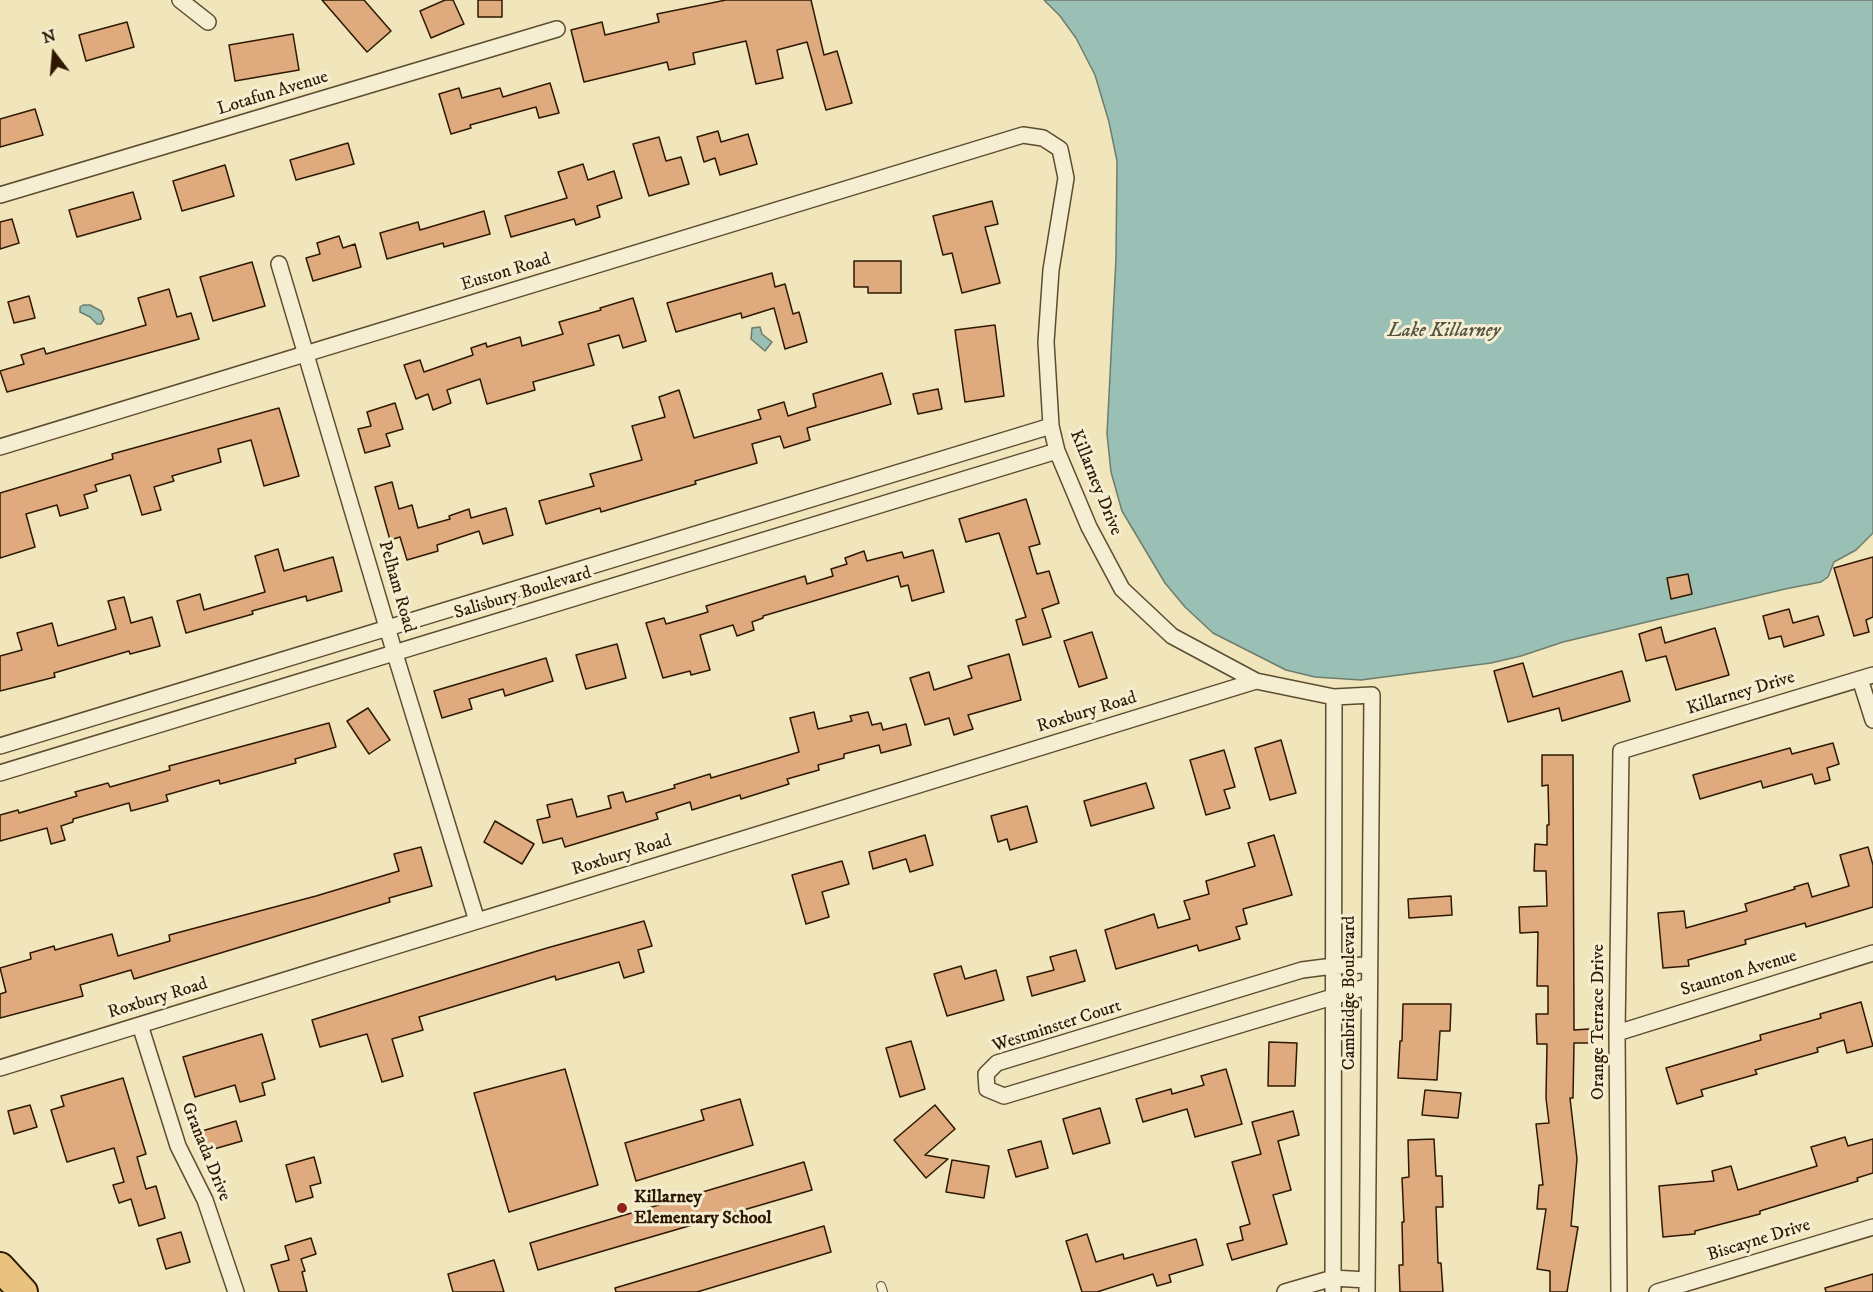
<!DOCTYPE html>
<style>
body{margin:0}
#map{position:relative;width:1873px;height:1292px;overflow:hidden;background:#f0e5bb;font-family:"IM FELL DW Pica",serif}
canvas{display:block}
.north{position:absolute;left:24px;top:24px;width:60px;height:60px;-webkit-text-stroke:4px #f5eed3;paint-order:stroke;rotate:344deg;font-size:16px;font-weight:700;line-height:24px;text-align:center;color:#2e1900}
.north::after{content:'';display:block;margin:auto;width:21px;height:27px;background:#2e1900;clip-path:polygon(50% 0,100% 100%,50% 72%,0 100%)}
</style>
<div id="map">
<canvas width="1873" height="1292"></canvas>
<div class="north">N</div>
</div>
<script>
const g = document.querySelector('canvas').getContext('2d');
g.lineJoin = 'round';
function fill(path, color) {
  g.fillStyle = color;
  g.fill(path, 'evenodd');
}
function poly(rows) {
  const path = new Path2D();
  for (const r of rows) {
    path.moveTo(r[0], r[1]);
    for (let i = 2; i < r.length; i += 2) path.lineTo(r[i], r[i + 1]);
  }
  return path;
}
function strokePath(path, color, width, dash) {
  g.strokeStyle = color;
  g.lineWidth = width;
  g.lineCap = dash ? 'butt' : 'round';
  g.setLineDash(dash || []);
  g.stroke(path);
}
function write(font, color, halo, rows, align = 'center') {
  g.font = font + ' "IM FELL DW Pica",serif';
  g.lineWidth = 6;
  g.setLineDash([]);
  g.textBaseline = 'middle';
  g.strokeStyle = halo;
  g.fillStyle = color;
  for (const [text, x, y, turn = 0] of rows) {
    g.save();
    g.translate(x, y);
    g.rotate((+turn || 0) * Math.PI / 180);
    g.textAlign = isNaN(turn) ? turn : align;
    if (halo) g.strokeText(text, 0, 0);
    g.fillText(text, 0, 0);
    g.restore();
  }
}
const water = poly([
 [1044,0,1873,0,1873,533,1856,550,1834,562,1828,577,1821,582,1785,589,1563,642,1521,656,1491,663,1361,680,1315,677,1286,670,1213,633,1185,607,1165,583,1122,511,1111,472,1107,434,1116,258,1117,161,1109,122,1095,75,1076,38,1060,16,1044,0],
 [83,305,90,305,101,311,104,319,101,324,97,324,90,317,80,312,80,307,83,305],
 [760,327,762,334,772,342,765,351,751,339,752,328,760,327]
]);
fill(water, '#9abfb4');
strokePath(water, '#6f7d6c', 1.5);
const building = poly([
 [322,0,364,0,391,31,367,52,322,0],
 [445,0,453,0,464,24,431,38,420,11,445,0],
 [478,0,502,0,502,17,478,17,478,0],
 [726,0,811,0,824,55,837,51,852,103,826,110,807,42,777,50,783,78,756,84,746,41,693,53,695,64,669,70,667,62,584,82,571,30,602,22,605,35,659,22,657,14,726,0],
 [127,22,134,47,86,61,79,35,127,22],
 [293,34,299,70,235,81,229,45,293,34],
 [550,83,559,113,539,118,536,107,470,125,471,128,451,134,439,94,459,88,462,98,500,88,503,97,550,83],
 [35,109,43,135,0,147,0,119,35,109],
 [718,131,721,142,748,134,757,164,720,175,715,158,704,162,697,137,718,131],
 [659,137,666,161,681,157,689,184,649,196,633,144,659,137],
 [348,143,354,164,296,180,290,160,348,143],
 [583,164,588,180,614,171,622,198,597,206,600,217,576,225,574,219,511,237,505,216,567,198,558,172,583,164],
 [225,165,234,196,182,211,173,181,225,165],
 [133,192,141,219,77,237,69,210,133,192],
 [992,201,998,224,985,227,1000,283,962,293,952,253,943,255,933,216,992,201],
 [484,211,490,234,444,247,443,243,387,259,380,233,418,222,420,230,484,211],
 [12,219,19,243,0,249,0,222,12,219],
 [339,236,343,248,355,244,361,267,313,281,306,258,320,254,317,243,339,236],
 [854,261,901,261,901,293,868,293,868,287,854,287,854,261],
 [252,262,265,306,213,321,200,277,252,262],
 [772,273,775,287,785,284,793,314,799,312,807,342,785,349,774,308,742,318,741,313,676,332,667,303,772,273],
 [169,289,177,317,191,313,199,339,7,392,0,371,24,364,21,355,44,348,46,354,146,325,138,298,169,289],
 [29,296,35,318,14,323,8,302,29,296],
 [633,298,646,341,623,348,619,335,588,344,594,365,533,382,535,390,487,404,480,379,447,390,451,403,433,410,428,394,416,399,404,365,420,360,424,372,473,355,471,348,486,343,487,347,520,337,522,346,563,334,559,322,601,310,600,308,633,298],
 [995,325,1004,396,965,402,955,330,995,325],
 [882,373,891,404,807,428,810,440,784,448,780,436,752,444,757,463,695,481,696,484,641,500,601,512,600,508,546,524,539,501,594,486,590,474,642,460,632,426,665,417,659,397,679,390,694,438,761,419,758,410,784,402,788,416,816,407,813,394,882,373],
 [938,389,942,409,918,414,913,394,938,389],
 [395,403,403,429,386,434,390,446,365,453,358,429,371,426,367,412,395,403],
 [279,408,299,476,264,486,251,440,218,449,221,462,172,476,174,481,154,487,161,510,142,515,130,475,95,485,97,491,84,495,88,508,60,516,57,505,26,514,35,547,0,558,0,493,113,459,112,454,279,408],
 [392,482,399,509,412,505,418,528,450,519,449,516,469,509,471,518,506,508,513,535,483,544,479,531,437,545,438,551,407,560,400,537,390,540,375,487,392,482],
 [1026,499,1040,544,1029,547,1037,574,1049,571,1059,603,1042,609,1051,637,1023,645,1016,620,1026,617,999,533,966,542,959,519,1026,499],
 [278,549,284,571,333,557,342,591,307,601,306,596,252,611,253,614,186,633,177,601,200,594,204,610,265,592,255,556,278,549],
 [933,550,944,592,912,601,908,585,901,587,898,576,763,616,763,618,752,622,754,630,737,636,733,625,700,635,710,670,691,675,690,671,663,678,646,623,664,618,666,624,708,612,706,606,805,576,807,584,833,576,831,569,847,564,845,558,864,551,867,561,902,552,904,558,933,550],
 [1873,557,1873,617,1866,620,1869,632,1854,636,1834,568,1873,557],
 [1688,574,1692,594,1671,599,1667,578,1688,574],
 [124,597,131,623,152,617,160,646,130,654,129,651,54,673,55,677,0,691,0,656,22,650,17,633,52,623,58,646,116,629,108,601,124,597],
 [1789,609,1793,623,1818,616,1824,635,1784,647,1781,636,1769,639,1763,616,1789,609],
 [1661,627,1665,643,1715,628,1729,675,1676,690,1666,656,1646,661,1639,634,1661,627],
 [1092,632,1107,678,1079,687,1064,641,1092,632],
 [617,644,626,678,586,689,576,655,617,644],
 [1009,654,1021,700,968,715,973,729,954,735,949,718,925,725,910,678,929,672,934,690,972,678,968,666,1009,654],
 [546,658,553,681,505,696,503,689,469,699,472,709,442,718,434,691,546,658],
 [1523,663,1533,697,1622,671,1630,701,1562,721,1559,708,1508,722,1494,671,1523,663],
 [368,708,390,740,369,754,347,721,368,708],
 [814,712,818,729,852,721,850,716,868,712,872,725,881,723,883,730,906,724,911,745,881,753,879,745,844,754,844,758,818,765,819,770,787,779,789,784,741,799,740,795,692,810,690,802,656,813,658,819,565,847,562,838,543,843,537,820,550,817,547,805,572,799,577,817,611,808,608,796,623,792,626,802,675,788,674,785,710,774,711,778,799,752,790,718,814,712],
 [329,723,336,747,295,759,296,763,220,784,219,780,166,795,168,801,131,811,129,803,73,819,73,822,61,826,65,840,51,844,47,828,0,841,0,815,18,810,19,813,77,796,75,792,108,783,110,787,170,770,169,766,329,723],
 [1281,740,1296,793,1270,800,1255,748,1281,740],
 [1833,743,1839,764,1827,768,1830,780,1815,784,1812,774,1763,788,1761,781,1700,799,1693,775,1790,748,1792,754,1833,743],
 [1224,750,1235,787,1224,790,1230,808,1206,815,1190,760,1224,750],
 [1542,755,1573,755,1574,1030,1589,1029,1590,1043,1574,1043,1573,1098,1570,1098,1577,1159,1571,1226,1578,1227,1567,1292,1550,1292,1550,1271,1537,1269,1546,1209,1537,1209,1539,1185,1543,1185,1536,1124,1549,1123,1546,1098,1547,1044,1537,1044,1536,1014,1548,1014,1548,986,1537,986,1538,932,1520,933,1519,907,1547,906,1546,871,1534,871,1535,844,1547,845,1547,825,1549,825,1548,785,1542,786,1542,755],
 [1146,783,1154,808,1091,826,1084,801,1146,783],
 [1027,806,1037,842,1010,850,1007,839,998,842,991,816,1027,806],
 [495,821,534,844,522,864,484,842,495,821],
 [925,835,933,865,910,872,906,859,873,869,869,852,925,835],
 [1274,835,1292,895,1243,909,1247,924,1236,927,1240,939,1199,951,1197,945,1116,969,1105,930,1154,914,1158,928,1190,919,1184,901,1209,894,1206,881,1255,866,1248,843,1274,835],
 [421,847,432,886,389,898,390,902,134,979,131,970,80,985,83,996,0,1018,0,994,6,992,0,968,31,959,30,953,54,946,55,950,112,934,118,956,170,941,169,935,316,896,399,871,394,854,421,847],
 [1868,847,1873,865,1873,907,1806,927,1805,923,1745,940,1746,944,1688,960,1689,966,1663,968,1658,913,1684,911,1686,928,1747,911,1745,904,1795,889,1794,887,1808,883,1812,897,1849,886,1840,855,1868,847],
 [842,861,849,884,822,892,829,917,806,924,792,875,842,861],
 [1451,896,1452,915,1409,918,1408,899,1451,896],
 [644,921,652,946,638,950,644,972,624,978,619,962,556,980,555,976,419,1017,423,1030,392,1039,403,1076,382,1082,367,1034,320,1047,312,1020,547,948,644,921],
 [1076,950,1085,981,1032,996,1027,977,1054,970,1050,957,1076,950],
 [961,966,965,979,996,970,1004,1000,947,1016,934,974,961,966],
 [1861,1002,1873,1046,1847,1053,1844,1040,1817,1048,1818,1052,1755,1070,1757,1074,1701,1090,1703,1096,1677,1104,1666,1068,1761,1040,1760,1035,1821,1018,1820,1014,1861,1002],
 [1403,1004,1451,1004,1450,1031,1440,1031,1437,1080,1398,1078,1400,1041,1402,1041,1403,1004],
 [262,1034,275,1079,262,1083,265,1095,240,1102,235,1085,195,1097,183,1057,262,1034],
 [911,1041,925,1089,900,1097,886,1048,911,1041],
 [1269,1042,1297,1043,1295,1086,1268,1086,1269,1042],
 [565,1069,598,1185,509,1212,474,1093,565,1069],
 [1226,1069,1242,1124,1195,1137,1187,1109,1143,1122,1136,1099,1171,1089,1172,1094,1204,1085,1201,1076,1226,1069],
 [123,1078,146,1154,137,1157,146,1189,156,1186,165,1218,139,1226,131,1199,119,1203,113,1185,124,1182,114,1148,67,1162,51,1110,64,1106,61,1096,123,1078],
 [1425,1090,1461,1093,1458,1118,1422,1115,1425,1090],
 [740,1099,753,1145,636,1181,625,1143,704,1120,701,1110,740,1099],
 [30,1105,37,1127,14,1134,8,1111,30,1105],
 [935,1105,955,1129,925,1155,948,1159,926,1178,894,1140,935,1105],
 [1100,1108,1110,1143,1073,1154,1063,1119,1100,1108],
 [1293,1111,1299,1135,1278,1141,1291,1190,1273,1195,1287,1244,1232,1260,1227,1244,1243,1240,1240,1227,1250,1224,1232,1162,1261,1154,1252,1122,1293,1111],
 [236,1121,242,1141,207,1151,202,1131,236,1121],
 [1845,1137,1848,1146,1873,1139,1873,1173,1857,1178,1858,1181,1760,1211,1760,1214,1695,1231,1695,1234,1663,1237,1659,1186,1714,1181,1712,1171,1731,1166,1738,1190,1817,1166,1811,1147,1845,1137],
 [1434,1139,1436,1176,1442,1176,1443,1207,1436,1207,1438,1263,1441,1263,1443,1292,1400,1292,1399,1265,1403,1265,1402,1222,1404,1222,1402,1178,1409,1177,1408,1140,1434,1139],
 [1041,1141,1048,1168,1016,1177,1008,1150,1041,1141],
 [314,1157,321,1183,310,1186,313,1197,296,1202,286,1165,314,1157],
 [952,1160,989,1166,984,1198,946,1192,952,1160],
 [804,1162,812,1190,538,1270,530,1243,804,1162],
 [824,1226,831,1252,697,1292,616,1292,615,1288,824,1226],
 [181,1232,190,1262,166,1269,157,1239,181,1232],
 [1087,1234,1096,1262,1123,1254,1124,1259,1196,1239,1203,1265,1169,1275,1171,1282,1157,1286,1153,1274,1097,1292,1082,1292,1066,1241,1087,1234],
 [311,1238,316,1254,301,1259,305,1271,302,1272,307,1292,279,1292,271,1265,289,1260,285,1246,311,1238],
 [494,1260,504,1292,453,1292,448,1274,494,1260],
 [1873,1274,1873,1292,1826,1292,1825,1288,1873,1274]
]);
fill(building, '#e0aa7f');
strokePath(building, '#2e1900', 1.5);
const service = poly([
 [881,1286,883,1292]
]);
const minor = poly([
 [180,0,208,22],
 [0,195,557,29],
 [279,264,395,654,477,921],
 [0,447,1023,135,1043,138,1060,149,1066,178,1051,270,1046,342,1051,426,1057,451,1089,527,1122,589,1172,636,1256,681,1334,697,1372,695,1367,1292],
 [1860,679,1873,720],
 [0,746,1051,426],
 [0,773,1057,451],
 [1369,986,1004,1096,987,1089,986,1074,997,1063,1302,970,1333,966,1369,965],
 [140,1025,178,1146,205,1200,236,1292],
 [1617,1033,1873,953],
 [0,1068,1256,681],
 [1285,1292,1333,1278,1367,1280],
 [1333,1292,1334,697],
 [1619,1292,1617,1033,1621,751,1873,675],
 [1657,1292,1873,1227]
]);
const motorway = poly([
 [0,1267,23,1292]
]);
strokePath(service, '#5e4c2f', 10);
strokePath(minor, '#5e4c2f', 18);
strokePath(motorway, '#2e1900', 32);
strokePath(service, '#f5eed3', 8);
strokePath(minor, '#f5eed3', 15);
strokePath(motorway, '#e8c27e', 28);
for (const [x, y, r, color] of [
 [622,1208,6,"#8f2418"]
]) {
  const dot = new Path2D();
  dot.arc(x, y, r, 0, 2 * Math.PI);
  g.fillStyle = color;
  g.fill(dot);
  strokePath(dot, '#f5eed3', 2);
}
write('18px', '#2e1900', '#f5eed3', [
 ["Lotafun Avenue",273,94,-17],
 ["Euston Road",506,273,-17],
 ["Killarney Drive",1095,483,68],
 ["Pelham Road",396,587,74],
 ["Salisbury Boulevard",523,594,-17],
 ["Killarney Drive",1741,694,-17],
 ["Roxbury Road",1087,713,-17],
 ["Roxbury Road",622,856,-17],
 ["Staunton Avenue",1739,974,-17],
 ["Cambridge Boulevard",1350,993,-90],
 ["Roxbury Road",158,999,-17],
 ["Orange Terrace Drive",1599,1022,-90],
 ["Westminster Court",1057,1027,-18],
 ["Granada Drive",205,1152,68],
 ["Biscayne Drive",1759,1241,-17]
]);
write('bold 18px', '#2e1900', '#f5eed3', [
 ["Killarney",634,1198],
 ["Elementary School",634,1219]
], 'left');
write('italic 20px', '#54533f', '#f5eed3', [
 ["Lake Killarney",1444,332]
]);
</script>
